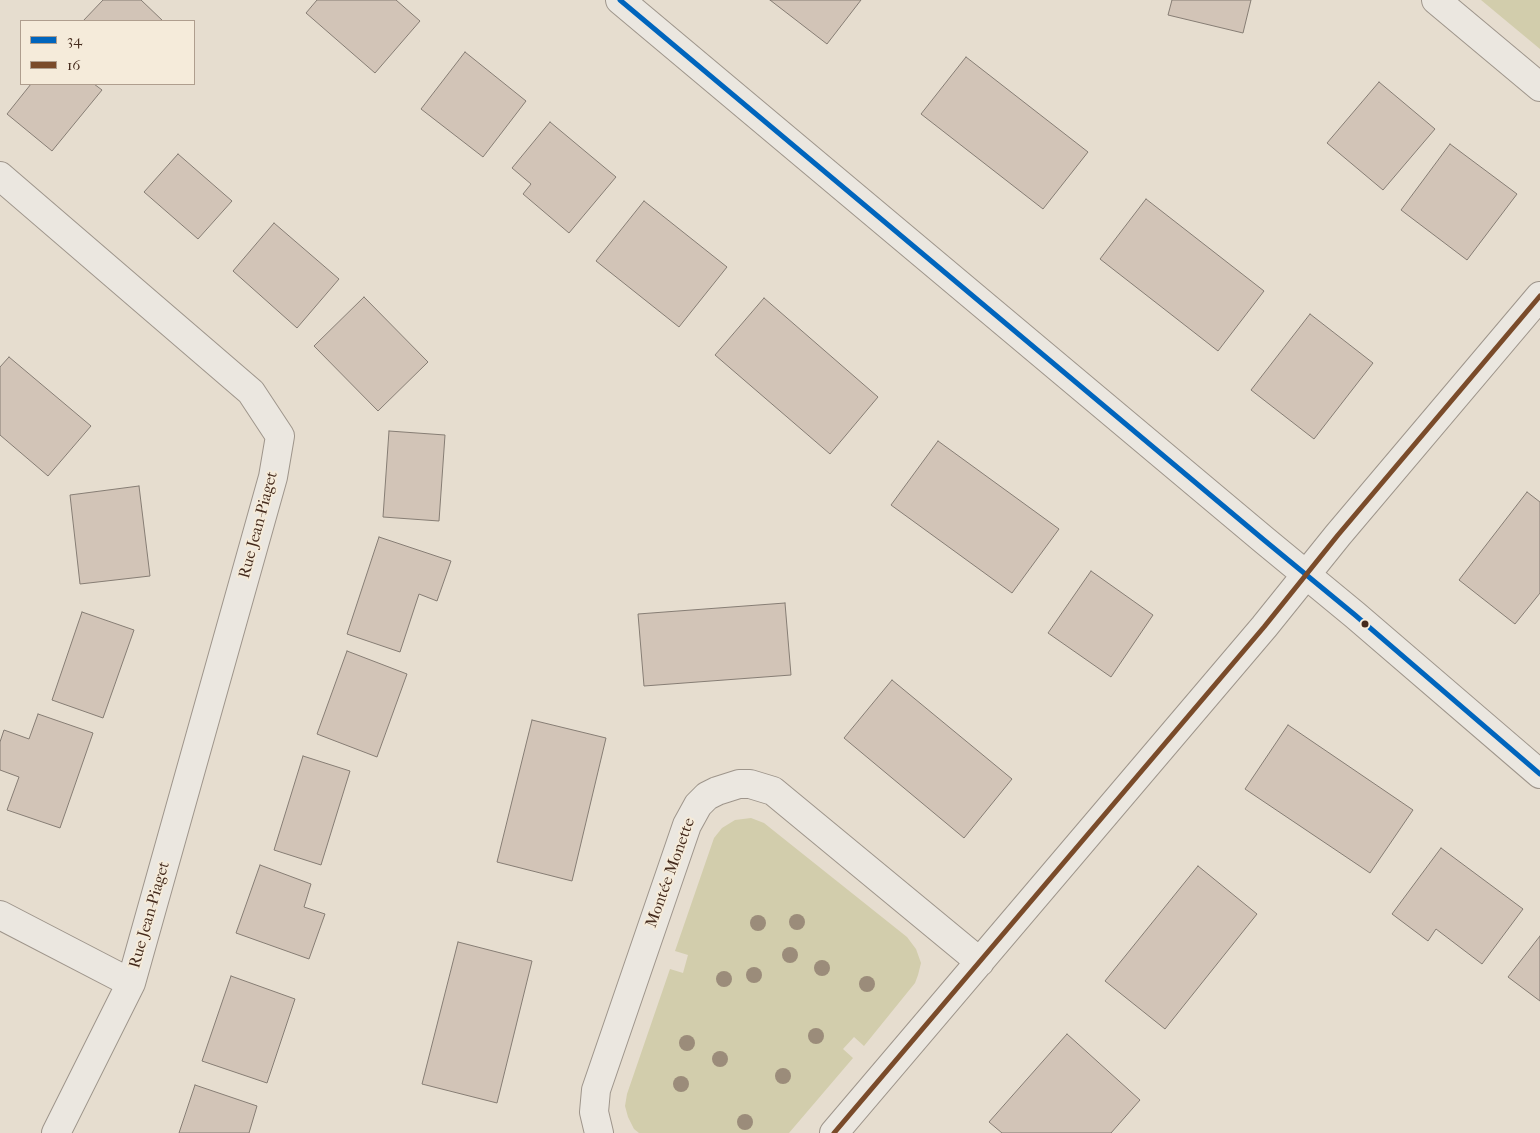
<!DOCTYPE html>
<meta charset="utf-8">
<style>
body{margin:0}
#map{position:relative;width:1540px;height:1133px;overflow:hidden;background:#e6ddcf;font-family:"IM FELL French Canon",serif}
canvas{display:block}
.legend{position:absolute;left:20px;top:20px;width:175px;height:65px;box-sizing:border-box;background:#f5ebda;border:1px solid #af9e8e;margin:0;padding:6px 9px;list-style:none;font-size:15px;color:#452b1d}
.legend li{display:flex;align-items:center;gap:10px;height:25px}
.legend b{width:25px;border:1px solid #af9e8e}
</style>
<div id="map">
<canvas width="1540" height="1133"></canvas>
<ul class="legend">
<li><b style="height:6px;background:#0065bd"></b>34</li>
<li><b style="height:6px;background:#7a4b2a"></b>16</li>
</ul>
</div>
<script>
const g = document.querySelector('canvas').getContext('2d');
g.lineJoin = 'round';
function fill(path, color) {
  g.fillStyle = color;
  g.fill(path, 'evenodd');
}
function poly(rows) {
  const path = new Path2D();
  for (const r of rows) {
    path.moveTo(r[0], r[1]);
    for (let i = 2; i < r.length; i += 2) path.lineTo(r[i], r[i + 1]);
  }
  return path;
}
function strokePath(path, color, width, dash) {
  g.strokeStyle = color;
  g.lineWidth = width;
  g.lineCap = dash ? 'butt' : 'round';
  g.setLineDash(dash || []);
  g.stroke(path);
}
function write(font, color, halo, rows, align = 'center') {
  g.font = font + ' "IM FELL French Canon",serif';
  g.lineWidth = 4;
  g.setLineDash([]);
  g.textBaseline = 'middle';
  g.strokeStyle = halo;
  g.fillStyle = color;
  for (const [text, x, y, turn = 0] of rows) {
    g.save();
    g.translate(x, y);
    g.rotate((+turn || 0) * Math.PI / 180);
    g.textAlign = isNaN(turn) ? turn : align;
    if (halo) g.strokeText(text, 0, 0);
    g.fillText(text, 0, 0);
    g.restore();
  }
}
fill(poly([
 [1481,0,1540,0,1540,49],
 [751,818,764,823,907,937,916,949,921,963,918,975,915,983,864,1046,854,1037,843,1049,853,1058,789,1133,639,1133,634,1129,628,1117,625,1106,627,1094,670,969,683,973,688,955,675,951,714,838,722,828,735,820]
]), '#d2cdac');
const building = poly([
 [103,0,141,0,163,21,83,21,103,0],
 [317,0,396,0,420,21,375,73,306,13,317,0],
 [770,0,861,0,827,44,770,0],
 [1172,0,1251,0,1243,33,1168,15,1172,0],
 [465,52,526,101,483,157,421,109,465,52],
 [966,57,1088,152,1043,209,921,114,966,57],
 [1379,82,1435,129,1383,190,1327,143,1379,82],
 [31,84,94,84,102,90,52,151,7,114,31,84],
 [550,122,616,177,569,233,523,194,531,184,512,168,550,122],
 [1450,144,1517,194,1467,260,1401,210,1450,144],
 [178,154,232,201,198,239,144,192,178,154],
 [1146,199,1264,291,1218,351,1100,259,1146,199],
 [644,201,727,267,679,327,596,261,644,201],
 [274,223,339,279,297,328,233,271,274,223],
 [364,297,428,362,378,411,314,346,364,297],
 [764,298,878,397,830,454,715,355,764,298],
 [1310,314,1373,363,1314,439,1251,390,1310,314],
 [9,357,91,426,48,476,0,435,0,367,9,357],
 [389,431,445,435,439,521,383,517,389,431],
 [938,441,1059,529,1012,593,891,505,938,441],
 [139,486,150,576,80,584,70,495,139,486],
 [1527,492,1540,502,1540,593,1515,624,1459,580,1527,492],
 [379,537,451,561,437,601,419,594,400,652,347,634,379,537],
 [1091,571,1153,615,1111,677,1048,633,1091,571],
 [785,603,791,675,644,686,638,614,785,603],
 [82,612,134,630,103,718,52,700,82,612],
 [347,651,407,674,377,757,317,734,347,651],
 [892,680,1012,779,964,838,844,738,892,680],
 [38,714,93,733,60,828,7,810,19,777,0,770,0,742,4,730,29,739,38,714],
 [532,720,606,738,572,881,497,862,532,720],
 [1288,725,1413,810,1370,873,1245,789,1288,725],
 [303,756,350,771,321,865,274,850,303,756],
 [1441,848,1523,909,1482,964,1436,929,1428,941,1392,914,1441,848],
 [260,865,311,884,304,907,325,914,309,959,236,933,260,865],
 [1198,866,1257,914,1165,1029,1105,981,1198,866],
 [1540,936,1540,1001,1508,977,1540,936],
 [458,942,532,961,497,1103,422,1084,458,942],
 [231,976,295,999,267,1083,202,1061,231,976],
 [1067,1034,1140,1100,1111,1133,1002,1133,989,1122,1067,1034],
 [195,1085,257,1106,249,1133,179,1133,195,1085]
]);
fill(building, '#d2c4b7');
strokePath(building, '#867d74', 1);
const minor = poly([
 [620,0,1264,540,1355,615,1540,774],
 [1436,0,1540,87],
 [0,176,251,392,280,436,273,477,131,983,56,1133],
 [0,915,131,983],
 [599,1133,594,1112,596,1090,687,825,698,805,707,796,717,791,739,784,750,784,773,791,980,962],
 [834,1133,1264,627,1338,535,1540,296]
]);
strokePath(minor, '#9e958b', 30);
strokePath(minor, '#ebe7e0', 28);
strokePath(poly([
 [620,0,1264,540,1355,615,1540,774]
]), '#0065bd', 5);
strokePath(poly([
 [834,1133,1264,627,1338,535,1540,296]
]), '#7a4b2a', 5);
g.fillStyle = '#9b8c7a';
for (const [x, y] of [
 [797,922],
 [758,923],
 [790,955],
 [822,968],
 [754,975],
 [724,979],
 [867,984],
 [816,1036],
 [687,1043],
 [720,1059],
 [783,1076],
 [681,1084],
 [745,1122]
]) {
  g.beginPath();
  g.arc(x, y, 8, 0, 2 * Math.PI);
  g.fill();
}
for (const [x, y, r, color] of [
 [1365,624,4.5,"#452b1d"]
]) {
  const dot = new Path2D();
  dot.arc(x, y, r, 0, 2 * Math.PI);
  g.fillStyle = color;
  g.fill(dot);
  strokePath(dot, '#f5ebda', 2);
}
write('16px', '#452b1d', '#f5ebda', [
 ["Rue Jean-Piaget",259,525,-75],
 ["Montée Monette",671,873,-70],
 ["Rue Jean-Piaget",150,915,-74]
]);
</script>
